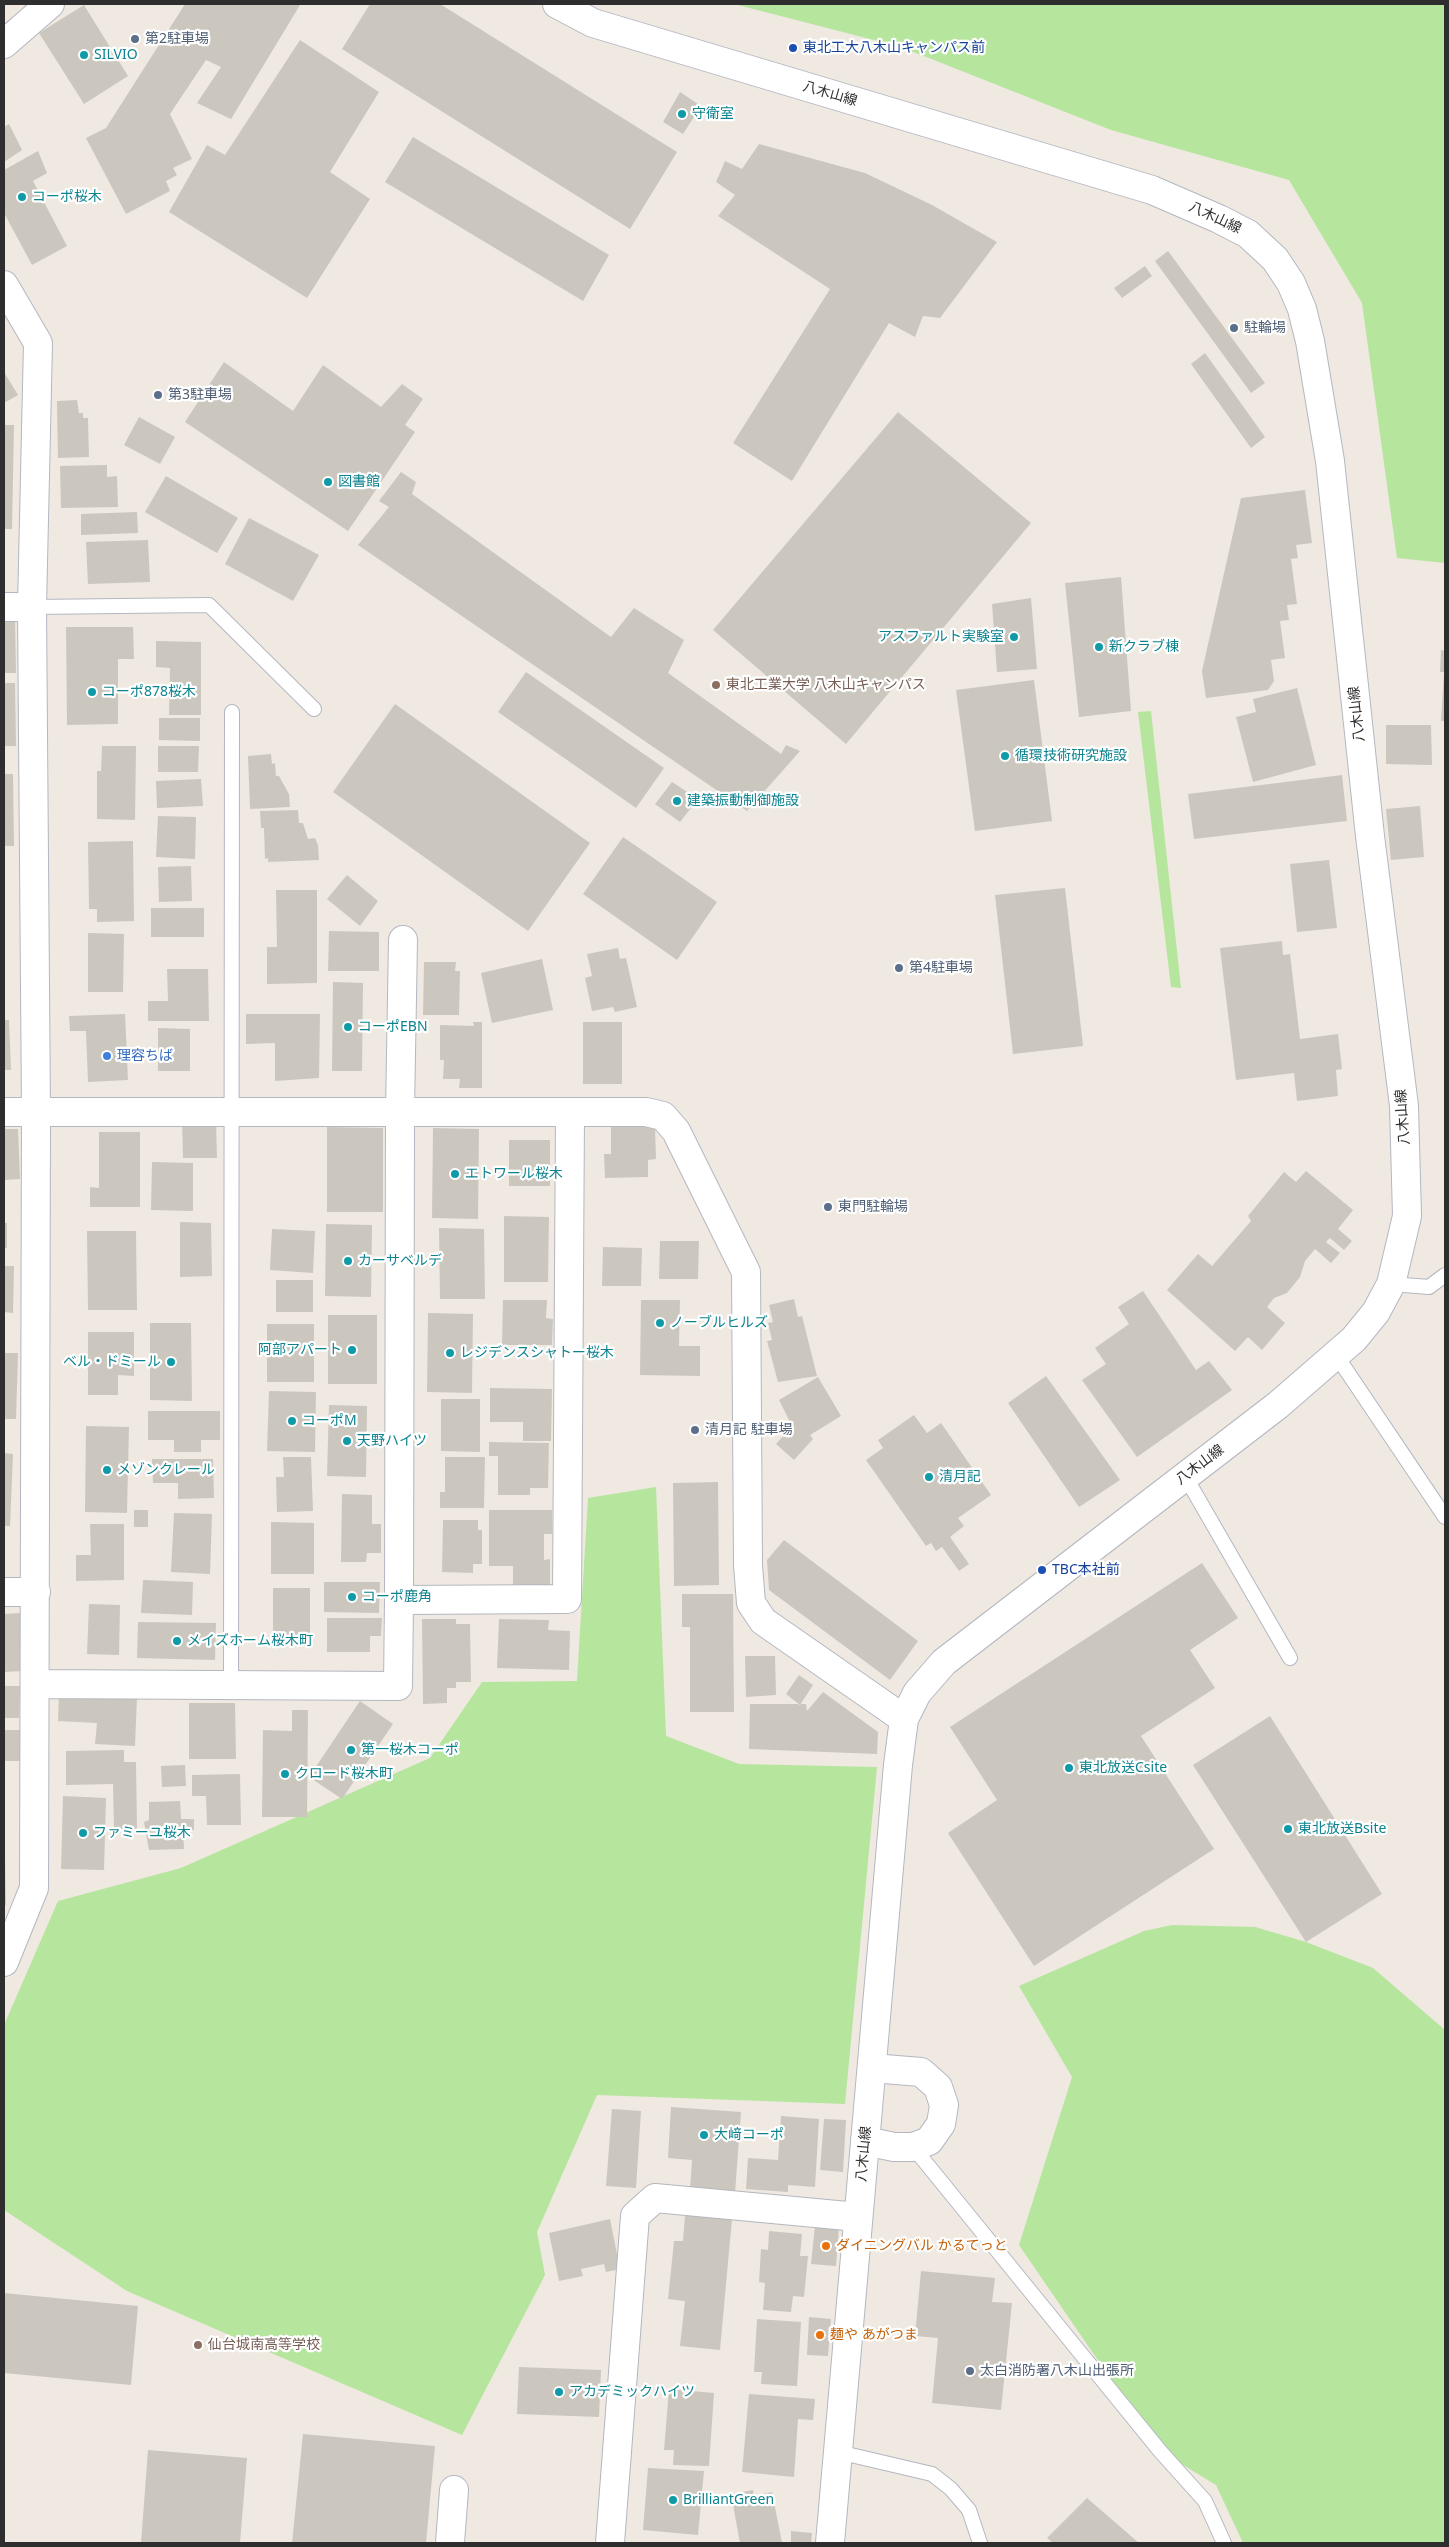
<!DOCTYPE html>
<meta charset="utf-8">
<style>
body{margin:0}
#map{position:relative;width:1449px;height:2547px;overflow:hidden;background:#efe9e1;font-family:"Noto Sans",sans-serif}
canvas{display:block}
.frame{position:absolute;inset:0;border:5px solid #2e2e2e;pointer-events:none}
</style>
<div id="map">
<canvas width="1449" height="2547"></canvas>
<div class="frame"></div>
</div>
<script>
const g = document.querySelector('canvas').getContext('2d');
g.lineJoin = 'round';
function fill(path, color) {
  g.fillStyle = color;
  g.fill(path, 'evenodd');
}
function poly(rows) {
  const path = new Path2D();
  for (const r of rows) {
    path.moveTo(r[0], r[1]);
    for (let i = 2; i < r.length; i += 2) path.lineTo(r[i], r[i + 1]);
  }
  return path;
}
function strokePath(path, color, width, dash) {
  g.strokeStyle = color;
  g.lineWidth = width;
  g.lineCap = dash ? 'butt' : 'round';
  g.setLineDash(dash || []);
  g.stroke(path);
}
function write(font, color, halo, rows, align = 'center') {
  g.font = font + ' "Noto Sans","Noto Sans JP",sans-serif';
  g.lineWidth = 4.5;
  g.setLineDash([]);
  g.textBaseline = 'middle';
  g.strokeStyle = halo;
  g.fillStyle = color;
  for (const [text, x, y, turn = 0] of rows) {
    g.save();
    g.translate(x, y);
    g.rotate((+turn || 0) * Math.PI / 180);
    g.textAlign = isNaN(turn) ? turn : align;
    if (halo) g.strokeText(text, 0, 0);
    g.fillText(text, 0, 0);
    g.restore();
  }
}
fill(poly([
 [734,4,1445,4,1445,563,1397,558,1362,303,1289,180,1111,130,901,47],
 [1151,711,1181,988,1171,987,1138,712],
 [656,1487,666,1736,739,1764,877,1767,845,2104,597,2095,537,2232,545,2275,462,2435,127,2291,4,2210,4,2025,58,1901,181,1868,430,1758,482,1682,577,1681,588,1498],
 [1172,1925,1255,1927,1306,1942,1373,1968,1445,2030,1445,2543,1243,2543,1216,2485,1160,2451,1019,2245,1072,2077,1019,1986,1144,1931]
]), '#b6e59e');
fill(poly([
 [185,4,300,5,231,119,197,103,221,67,206,60,170,114,192,159,173,168,177,175,166,181,170,191,126,214,86,138,106,128],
 [370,4,440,4,677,152,630,229,342,49],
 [84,5,128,76,84,104,39,33],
 [300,40,379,92,330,172,370,199,307,298,169,212,207,145,225,155],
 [680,92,701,106,683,134,663,122],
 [9,124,22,150,4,162,4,127],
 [413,137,609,255,583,301,385,182],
 [759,144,865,173,932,205,997,242,940,318,923,316,915,337,889,323,792,481,733,443,830,289,718,216,735,195,716,182,725,161,742,169],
 [38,151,47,173,33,181,67,246,32,265,4,213,4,170],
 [1168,251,1265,383,1251,393,1155,261],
 [1145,266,1152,276,1122,298,1114,288],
 [1205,353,1265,437,1251,448,1191,364],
 [224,362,293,411,323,365,381,407,402,384,423,399,405,425,415,432,348,531,185,422],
 [4,372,18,395,4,403],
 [77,400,79,413,83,413,83,418,88,418,89,457,58,458,57,401],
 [898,412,1031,523,846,744,713,630],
 [139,417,175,437,160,464,124,445],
 [4,425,14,425,12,529,4,529],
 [107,465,107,477,117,476,118,507,61,508,60,466],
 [401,472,416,482,412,494,611,637,634,608,684,640,668,673,781,754,786,745,800,751,747,811,358,545,389,507,379,501],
 [166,476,238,518,217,553,145,512],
 [1305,490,1312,543,1296,545,1298,558,1291,559,1297,604,1287,605,1289,620,1280,621,1285,658,1271,660,1274,681,1268,690,1206,698,1202,671,1241,498],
 [137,512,138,533,81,535,81,514],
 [249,518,319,555,293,601,225,564],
 [148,540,150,582,88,584,86,542],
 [1121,577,1131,711,1079,717,1065,583],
 [1031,598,1037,669,997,672,992,604],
 [4,618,15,618,16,673,4,673],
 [66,627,133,627,134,659,118,659,118,724,67,725],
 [156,641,201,642,201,715,169,715,170,668,156,667],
 [1441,650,1445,651,1445,672,1440,672],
 [526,672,664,768,636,808,498,712],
 [1444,674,1445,674,1445,721,1441,721],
 [1034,680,1052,821,975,831,956,690],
 [4,683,15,683,16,746,4,746],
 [1297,688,1316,765,1253,782,1236,717,1256,712,1253,699],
 [395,704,590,843,528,931,333,792],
 [159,718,200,718,200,741,159,740],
 [1386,725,1431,725,1432,765,1386,764],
 [102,746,136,746,135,820,97,819,97,771,101,771],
 [158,746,199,746,198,772,158,772],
 [271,754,272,764,275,763,276,776,279,776,289,794,290,807,250,809,248,756],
 [4,774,13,774,14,846,4,846],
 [1342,775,1347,821,1194,839,1188,794],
 [201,779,203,806,157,808,156,781],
 [672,782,698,799,680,822,655,804],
 [1420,806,1424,857,1391,860,1386,809],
 [298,810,299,823,303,823,308,839,315,838,318,845,319,860,268,862,268,858,265,859,264,828,261,828,260,811],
 [158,816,196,817,195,859,156,857],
 [623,837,717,902,677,960,583,894],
 [133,841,134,921,97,922,97,909,89,909,88,842],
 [1329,860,1337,928,1297,932,1290,864],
 [191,866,192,901,159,902,158,867],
 [347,875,378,901,360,926,327,899],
 [1065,888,1083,1046,1013,1054,995,895],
 [276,890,317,890,317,983,267,984,267,947,277,947],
 [151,908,204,908,204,937,151,937],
 [329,931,379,932,379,971,328,971],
 [88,933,124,934,123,992,88,992],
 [1282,941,1283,955,1290,954,1300,1039,1338,1034,1342,1069,1336,1070,1338,1096,1297,1101,1294,1073,1236,1080,1220,948],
 [618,948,620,959,626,958,637,1007,615,1012,613,1007,592,1011,585,978,592,976,587,954],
 [542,959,553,1010,492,1023,481,973],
 [424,962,456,962,455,971,460,971,459,1015,423,1015],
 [167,969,208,969,209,1021,148,1021,148,1001,168,1001],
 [333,982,363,983,362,1071,332,1071],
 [125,1014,128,1080,88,1082,86,1031,70,1031,69,1016],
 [246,1014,320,1014,319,1078,275,1081,275,1043,246,1044],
 [4,1020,9,1020,11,1070,4,1070],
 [473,1022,482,1022,482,1088,459,1088,460,1079,443,1079,444,1060,440,1060,440,1025,474,1026],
 [583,1022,622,1022,622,1084,583,1084],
 [158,1028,190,1029,190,1071,158,1071],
 [182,1120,216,1120,217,1158,183,1158],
 [655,1126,656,1159,648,1160,648,1177,605,1178,604,1154,611,1154,611,1127],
 [327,1127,383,1128,383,1212,327,1212],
 [433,1128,479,1129,478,1219,432,1218],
 [4,1129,18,1129,20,1179,4,1180],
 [99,1132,140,1132,140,1207,90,1207,90,1187,99,1188],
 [509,1140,550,1140,550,1186,509,1186],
 [152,1162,193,1163,193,1211,151,1210],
 [1306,1171,1353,1210,1338,1229,1352,1241,1344,1250,1330,1238,1326,1242,1340,1253,1331,1263,1315,1249,1305,1261,1300,1277,1287,1293,1274,1298,1267,1307,1285,1323,1262,1350,1248,1337,1235,1351,1167,1290,1198,1254,1212,1266,1251,1221,1248,1216,1284,1172,1296,1182],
 [504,1216,549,1217,548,1282,504,1282],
 [180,1222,211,1223,212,1276,180,1277],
 [4,1223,7,1223,7,1248,4,1248],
 [326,1224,372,1225,371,1297,325,1296],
 [439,1228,484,1229,485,1299,440,1299],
 [272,1229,315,1231,313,1273,270,1270],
 [87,1231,136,1231,137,1310,88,1310],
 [660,1241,699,1241,698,1279,659,1279],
 [603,1247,642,1248,641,1286,602,1286],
 [4,1266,14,1266,13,1313,4,1312],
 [276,1280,313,1280,313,1312,276,1312],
 [1143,1291,1196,1370,1209,1361,1232,1390,1137,1457,1082,1380,1106,1364,1095,1348,1129,1324,1118,1307],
 [794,1299,798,1317,802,1316,817,1376,778,1382,767,1341,772,1340,768,1323,773,1322,769,1305],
 [503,1300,547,1300,546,1318,553,1319,552,1345,502,1345],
 [641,1300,680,1300,679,1346,700,1346,700,1376,640,1375],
 [428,1313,473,1314,472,1393,427,1392],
 [328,1315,377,1315,377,1384,328,1384],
 [150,1323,191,1323,192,1401,150,1400],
 [267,1324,314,1324,314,1382,267,1382],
 [88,1332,134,1332,134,1376,118,1375,118,1395,88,1395],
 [4,1353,18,1353,16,1419,4,1419],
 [1046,1376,1120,1480,1079,1507,1008,1403],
 [818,1377,841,1416,810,1435,813,1439,794,1460,776,1444,792,1426,779,1400],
 [490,1388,552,1389,551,1441,523,1441,523,1422,490,1422],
 [269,1391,316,1392,315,1452,267,1451],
 [441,1399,480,1399,480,1452,441,1451],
 [329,1405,367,1406,366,1477,327,1476],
 [148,1411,220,1411,220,1440,201,1440,201,1452,174,1452,174,1440,148,1440],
 [914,1415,927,1433,941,1423,991,1495,958,1518,964,1526,950,1537,969,1564,959,1571,942,1547,936,1551,931,1543,926,1546,866,1460,883,1448,878,1440],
 [86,1426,129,1427,127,1513,85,1512],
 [489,1442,549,1443,548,1488,530,1488,530,1495,498,1495,498,1456,489,1456],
 [4,1453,13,1454,10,1526,4,1526],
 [283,1457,311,1457,313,1511,277,1512,276,1477,284,1477],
 [445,1457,485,1457,484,1508,440,1508,440,1492,445,1492],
 [152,1459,213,1459,214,1498,178,1499,178,1483,153,1483],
 [718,1482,719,1585,674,1586,673,1483],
 [342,1494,372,1495,372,1524,381,1524,381,1553,367,1553,366,1562,341,1562],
 [134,1510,148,1510,148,1527,134,1527],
 [489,1510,552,1510,552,1534,544,1534,544,1560,550,1559,550,1585,513,1585,513,1566,489,1566],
 [174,1513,212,1514,210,1574,171,1572],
 [443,1520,478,1520,478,1530,482,1530,482,1564,473,1564,473,1573,442,1572],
 [271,1522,314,1523,314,1574,271,1574],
 [90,1524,124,1524,124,1580,76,1581,76,1555,91,1555],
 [784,1540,918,1641,890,1680,769,1590,767,1560],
 [1202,1563,1238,1618,1190,1650,1215,1688,1141,1736,1214,1849,1034,1966,948,1833,997,1800,950,1727],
 [143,1580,193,1582,192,1615,141,1613],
 [324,1582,380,1582,379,1613,324,1612],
 [273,1588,310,1588,310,1637,273,1637],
 [682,1594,733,1594,734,1712,690,1712,690,1627,682,1627],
 [89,1604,120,1605,119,1655,87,1654],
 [21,1613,23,1671,4,1672,4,1614],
 [327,1618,382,1618,381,1636,370,1636,370,1652,327,1652],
 [422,1619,456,1619,456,1624,470,1624,471,1682,456,1682,456,1688,447,1688,447,1703,423,1704],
 [499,1619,549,1620,548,1630,570,1631,569,1670,497,1668],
 [138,1622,216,1623,215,1660,137,1658],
 [745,1656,775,1656,776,1695,746,1697],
 [799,1675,813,1685,800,1705,786,1694],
 [4,1686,20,1686,19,1718,4,1718],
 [823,1692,878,1732,877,1754,749,1749,750,1704,806,1704,807,1711],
 [59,1693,137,1697,135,1746,95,1744,97,1723,58,1721],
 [360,1701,393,1724,342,1799,309,1777],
 [189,1703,235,1703,236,1759,189,1759],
 [292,1710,308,1710,307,1817,262,1817,263,1730,292,1731],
 [1270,1716,1382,1894,1306,1942,1193,1765],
 [4,1730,21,1730,21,1761,4,1761],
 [124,1750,124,1762,136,1762,137,1829,114,1829,113,1784,66,1785,66,1751],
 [185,1765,186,1786,162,1787,161,1766],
 [240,1774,241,1825,207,1825,206,1796,192,1796,192,1775],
 [63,1796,106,1798,104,1870,61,1869],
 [180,1801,181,1819,194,1819,194,1830,183,1830,184,1849,149,1850,144,1822,149,1820,149,1802],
 [4,1857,5,1857,6,1905,4,1905],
 [671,2107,741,2112,735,2193,690,2190,692,2160,668,2158],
 [612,2109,641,2111,636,2188,606,2186],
 [781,2116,819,2119,815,2187,788,2185,788,2192,746,2189,748,2158,778,2160],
 [824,2119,846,2120,843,2172,820,2170],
 [685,2215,732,2219,720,2350,680,2346,685,2301,668,2299,674,2241,683,2241],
 [610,2219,620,2269,606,2272,604,2264,581,2269,583,2276,559,2281,549,2233],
 [815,2225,839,2227,836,2266,811,2264],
 [769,2231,802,2234,800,2256,808,2256,804,2297,793,2296,791,2312,763,2310,765,2283,759,2282,761,2249,768,2250],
 [921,2271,995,2278,992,2302,1012,2303,1001,2410,932,2403,938,2338,915,2336],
 [4,2293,138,2306,131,2385,4,2373],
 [809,2317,831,2319,828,2356,807,2355],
 [757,2319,801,2322,797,2386,761,2384,762,2372,754,2372],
 [519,2367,601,2370,599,2417,517,2414],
 [669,2389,714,2393,709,2466,673,2465,674,2450,664,2450],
 [749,2394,815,2399,813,2420,798,2419,794,2477,742,2472],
 [303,2434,435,2446,426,2543,292,2543],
 [148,2450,247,2458,240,2543,141,2543],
 [648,2468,704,2471,698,2535,643,2530],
 [753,2490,754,2496,772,2492,782,2543,740,2543,731,2494],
 [1087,2498,1139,2543,1053,2543,1047,2538],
 [791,2531,812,2533,811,2543,791,2543]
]), '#cbc7bf');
const service = poly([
 [32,607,209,605,314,709],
 [1391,1284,1429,1287,1445,1275],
 [1336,1355,1445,1517],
 [1185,1476,1290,1658],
 [231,1685,232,712],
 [913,2147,1160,2451,1205,2501,1224,2543],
 [838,2452,932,2474,951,2489,969,2510,980,2543]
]);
const minor = poly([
 [4,44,50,4],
 [4,285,38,343,32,607,36,1112,34,1888,4,1962],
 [4,1592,36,1592],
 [399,1600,400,1112,403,940],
 [36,1684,398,1686,399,1600,567,1599,570,1113],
 [865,2141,894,2147,913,2147,929,2141,941,2124,944,2105,938,2087,921,2072,872,2068],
 [450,2543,454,2490],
 [610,2543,635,2216,655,2198,858,2217]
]);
const tertiary = poly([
 [557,4,593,23,1152,190,1219,219,1248,234,1275,259,1291,283,1302,309,1310,341,1330,461,1370,836,1404,1106,1407,1216,1391,1284,1376,1312,1354,1339,1278,1405,944,1662,917,1693,904,1719,898,1765,830,2543],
 [4,607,32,607],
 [4,1112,646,1112,663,1116,676,1131,746,1272,748,1565,751,1603,763,1621,904,1719]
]);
strokePath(service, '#b4b7c1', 16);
strokePath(minor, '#b4b7c1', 30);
strokePath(tertiary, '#b4b7c1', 30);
strokePath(service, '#fff', 14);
strokePath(minor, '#fff', 28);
strokePath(tertiary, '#fff', 28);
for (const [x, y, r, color] of [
 [135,39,5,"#5c6f8a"],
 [793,48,5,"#1a4fb4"],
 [84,55,5,"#0f9aa8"],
 [682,114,5,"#0f9aa8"],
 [22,197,5,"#0f9aa8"],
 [1234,328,5,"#5c6f8a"],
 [158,395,5,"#5c6f8a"],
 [328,482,5,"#0f9aa8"],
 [1014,637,5,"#0f9aa8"],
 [1099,647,5,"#0f9aa8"],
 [716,685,5,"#8d6e63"],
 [92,692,5,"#0f9aa8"],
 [1005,756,5,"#0f9aa8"],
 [677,801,5,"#0f9aa8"],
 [899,968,5,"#5c6f8a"],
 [348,1027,5,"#0f9aa8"],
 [107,1056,5,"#3f7fe0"],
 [455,1174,5,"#0f9aa8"],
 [828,1207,5,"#5c6f8a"],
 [348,1261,5,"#0f9aa8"],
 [660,1323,5,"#0f9aa8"],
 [352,1350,5,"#0f9aa8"],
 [450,1353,5,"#0f9aa8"],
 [171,1362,5,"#0f9aa8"],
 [292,1421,5,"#0f9aa8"],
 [695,1430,5,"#5c6f8a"],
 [347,1441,5,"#0f9aa8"],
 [107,1470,5,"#0f9aa8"],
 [929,1477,5,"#0f9aa8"],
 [1042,1570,5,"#1a4fb4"],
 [352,1597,5,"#0f9aa8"],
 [177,1641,5,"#0f9aa8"],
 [351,1750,5,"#0f9aa8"],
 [1069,1768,5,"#0f9aa8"],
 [285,1774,5,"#0f9aa8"],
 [1288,1829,5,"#0f9aa8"],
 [83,1833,5,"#0f9aa8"],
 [704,2135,5,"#0f9aa8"],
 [826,2246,5,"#e8710a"],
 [820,2335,5,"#e8710a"],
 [198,2345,5,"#8d6e63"],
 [970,2371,5,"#5c6f8a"],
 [559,2392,5,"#0f9aa8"],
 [673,2500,5,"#0f9aa8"]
]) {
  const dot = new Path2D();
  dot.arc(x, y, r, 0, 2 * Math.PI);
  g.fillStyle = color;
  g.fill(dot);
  strokePath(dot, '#fff', 2);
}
write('14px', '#4e5e75', '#fff', [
 ["第2駐車場",145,39],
 ["駐輪場",1244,328],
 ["第3駐車場",168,395],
 ["第4駐車場",909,968],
 ["東門駐輪場",838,1207],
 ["清月記 駐車場",705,1430],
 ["太白消防署八木山出張所",980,2371]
], 'left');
write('14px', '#164399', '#fff', [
 ["東北工大八木山キャンパス前",803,48],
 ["TBC本社前",1052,1570]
], 'left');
write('14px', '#0d838f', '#fff', [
 ["SILVIO",94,55],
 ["守衛室",692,114],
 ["コーポ桜木",32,197],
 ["図書館",338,482],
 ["アスファルト実験室",1004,637,"right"],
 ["新クラブ棟",1109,647],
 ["コーポ878桜木",102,692],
 ["循環技術研究施設",1015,756],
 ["建築振動制御施設",687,801],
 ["コーポEBN",358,1027],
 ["エトワール桜木",465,1174],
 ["カーサベルデ",358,1261],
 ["ノーブルヒルズ",670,1323],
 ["阿部アパート",342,1350,"right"],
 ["レジデンスシャトー桜木",460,1353],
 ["ベル・ドミール",161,1362,"right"],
 ["コーポM",302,1421],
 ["天野ハイツ",357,1441],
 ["メゾンクレール",117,1470],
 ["清月記",939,1477],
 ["コーポ鹿角",362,1597],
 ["メイズホーム桜木町",187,1641],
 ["第一桜木コーポ",361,1750],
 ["東北放送Csite",1079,1768],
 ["クロード桜木町",295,1774],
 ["東北放送Bsite",1298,1829],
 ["ファミーユ桜木",93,1833],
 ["大﨑コーポ",714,2135],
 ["アカデミックハイツ",569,2392],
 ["BrilliantGreen",683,2500]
], 'left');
write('14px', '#2e2e2e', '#fff', [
 ["八木山線",830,94,16],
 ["八木山線",1215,218,25],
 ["八木山線",1357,714,-96],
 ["八木山線",1403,1117,-94],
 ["八木山線",1200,1465,-37],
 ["八木山線",864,2154,-85]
]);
write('14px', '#785e54', '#fff', [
 ["東北工業大学 八木山キャンパス",726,685],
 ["仙台城南高等学校",208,2345]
], 'left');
write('14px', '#366cbe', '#fff', [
 ["理容ちば",117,1056]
], 'left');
write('14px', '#c56008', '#fff', [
 ["ダイニングバル かるてっと",836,2246],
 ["麺や あがつま",830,2335]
], 'left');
</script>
